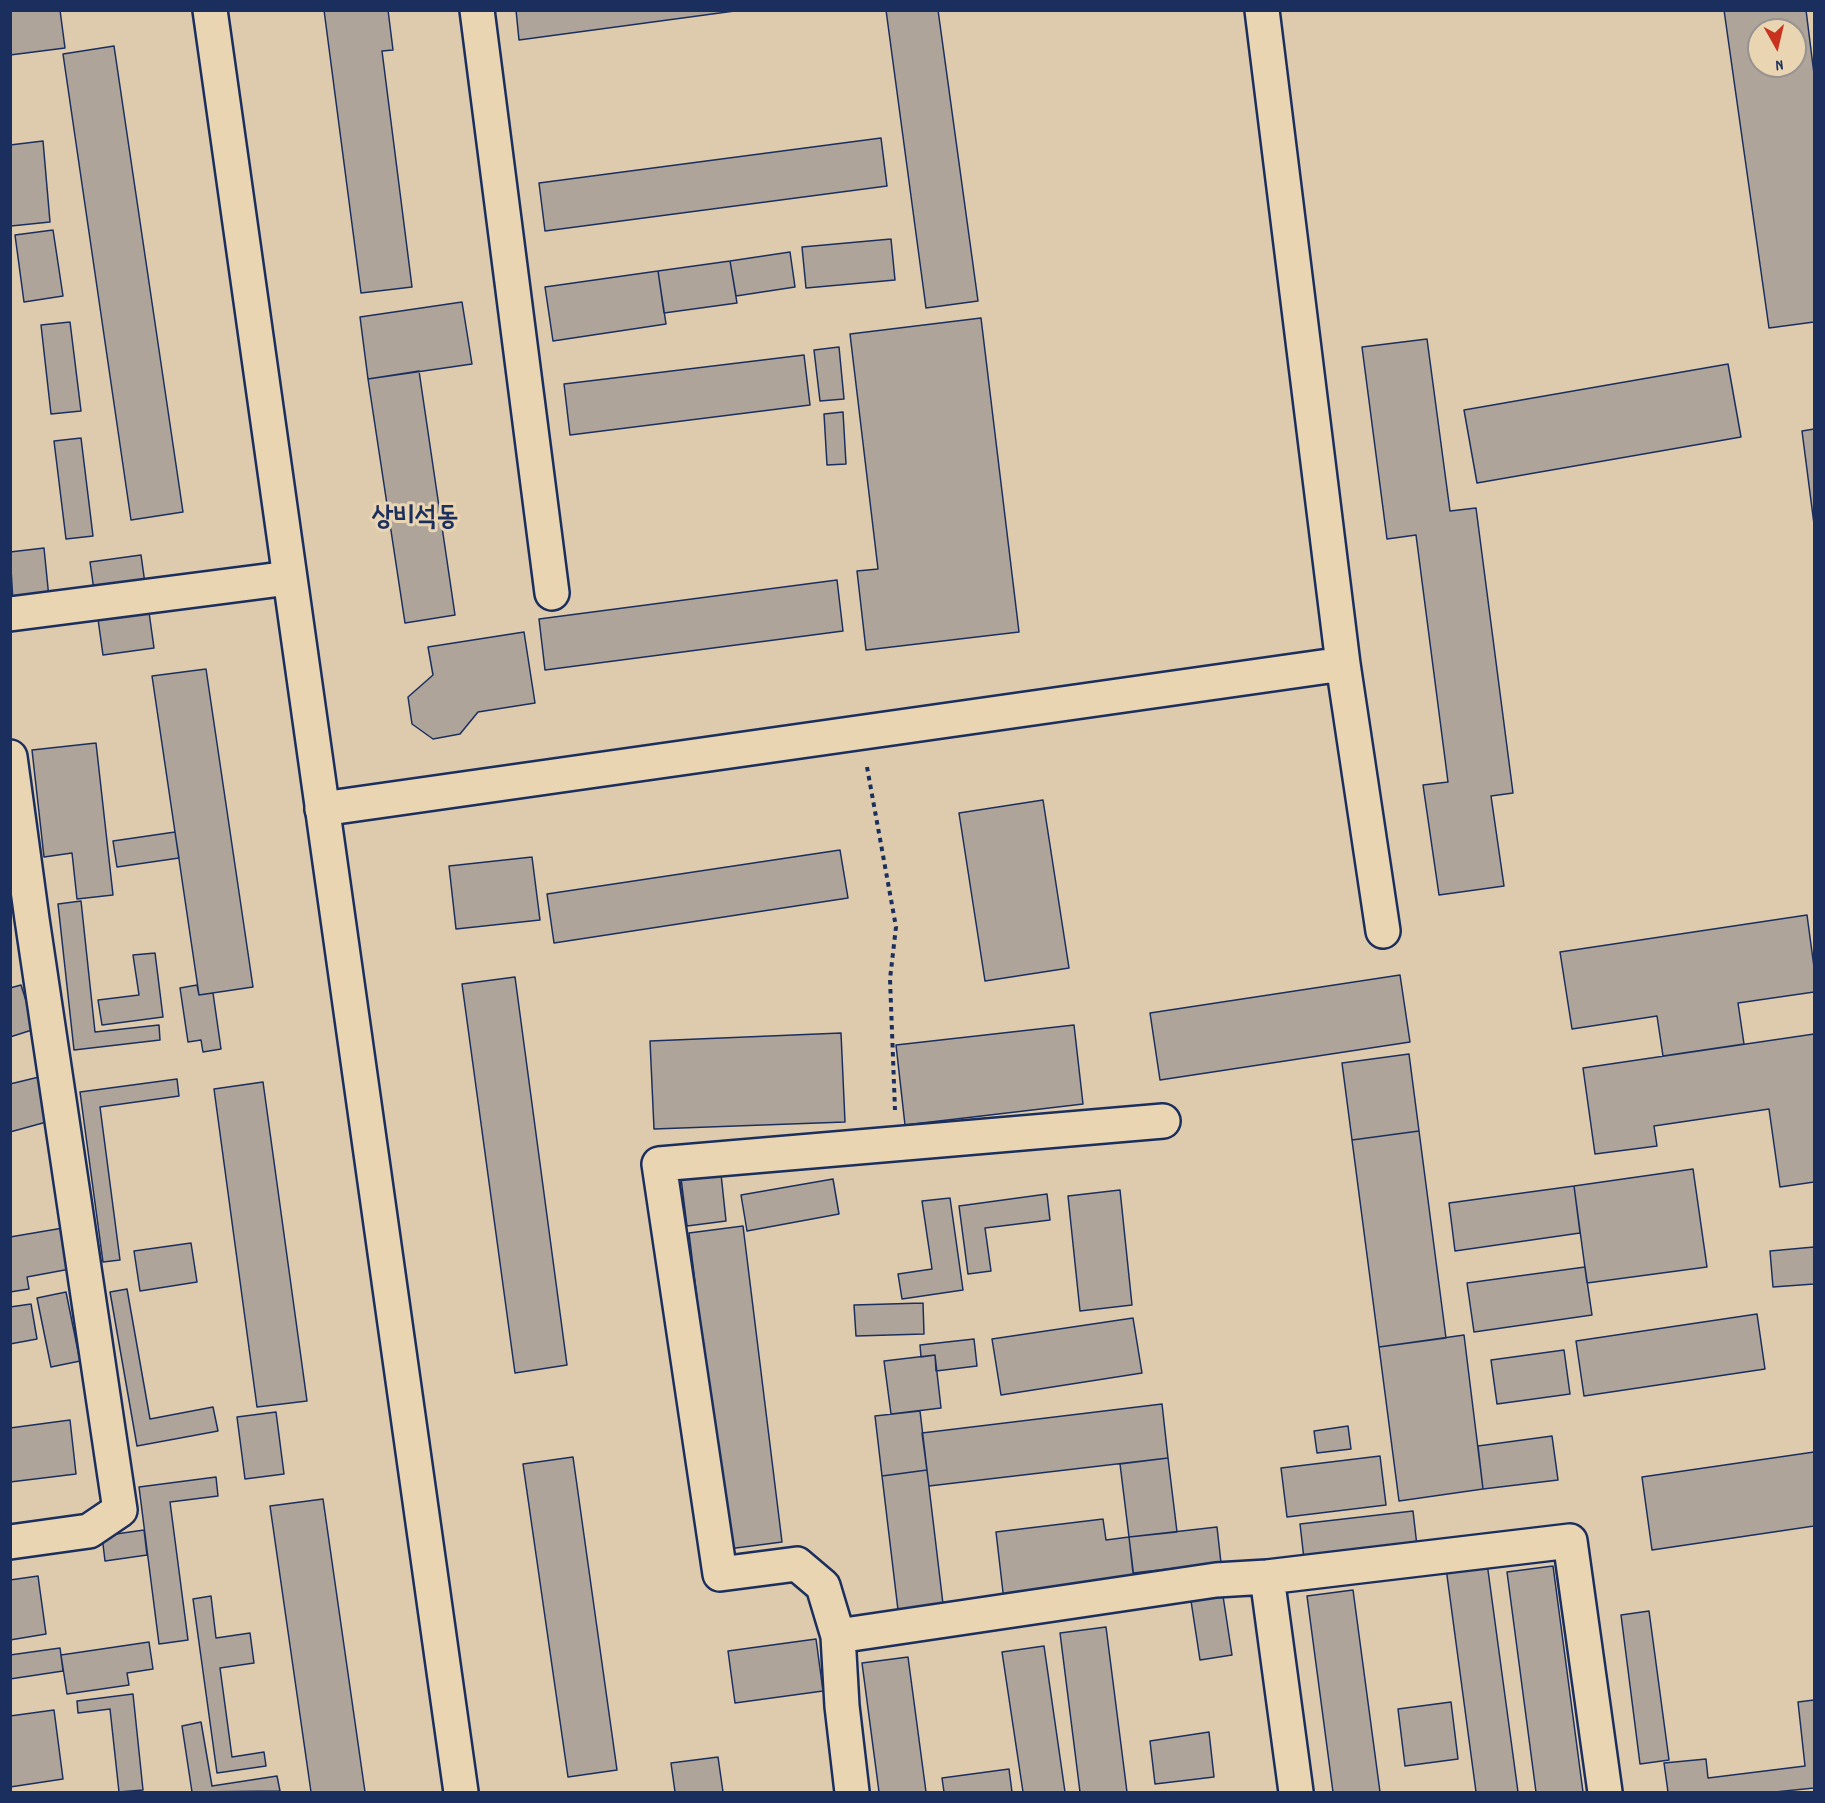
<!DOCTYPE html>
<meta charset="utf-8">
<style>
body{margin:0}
#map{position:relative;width:1825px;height:1803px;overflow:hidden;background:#decbae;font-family:Dekko,sans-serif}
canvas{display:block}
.frame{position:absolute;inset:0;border:12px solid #1b2f5e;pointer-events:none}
.north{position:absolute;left:1747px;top:18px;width:60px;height:60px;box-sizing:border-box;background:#ead5b3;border:2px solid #979391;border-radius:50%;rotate:172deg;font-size:16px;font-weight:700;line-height:24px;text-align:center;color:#1b2f5e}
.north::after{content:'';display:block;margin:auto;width:21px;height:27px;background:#c8321e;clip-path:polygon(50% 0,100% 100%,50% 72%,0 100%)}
</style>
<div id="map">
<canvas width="1825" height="1803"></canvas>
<div class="frame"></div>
<div class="north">N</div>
</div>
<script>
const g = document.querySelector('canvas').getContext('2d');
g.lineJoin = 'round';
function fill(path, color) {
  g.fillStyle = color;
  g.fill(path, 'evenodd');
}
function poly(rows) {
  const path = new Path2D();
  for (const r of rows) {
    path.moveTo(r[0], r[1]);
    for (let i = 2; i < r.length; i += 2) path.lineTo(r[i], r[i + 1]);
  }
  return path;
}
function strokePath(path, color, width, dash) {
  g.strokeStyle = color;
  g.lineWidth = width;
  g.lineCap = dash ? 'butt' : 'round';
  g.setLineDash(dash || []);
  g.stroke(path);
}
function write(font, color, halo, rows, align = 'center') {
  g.font = font + ' Dekko,"Poor Story",sans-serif';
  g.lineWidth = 6;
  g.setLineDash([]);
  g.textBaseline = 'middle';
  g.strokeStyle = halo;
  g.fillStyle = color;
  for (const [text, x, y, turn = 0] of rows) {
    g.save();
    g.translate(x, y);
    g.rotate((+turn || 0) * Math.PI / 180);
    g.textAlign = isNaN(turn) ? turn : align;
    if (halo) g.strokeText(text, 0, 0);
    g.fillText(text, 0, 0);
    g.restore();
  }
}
const building = poly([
 [10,10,60,10,65,48,10,55,10,10],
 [324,10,388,10,393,50,382,51,412,287,361,293,324,10],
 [516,10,742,10,519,40,516,10],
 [886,10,938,10,978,301,926,308,886,10],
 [1724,10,1806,10,1814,74,1814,322,1769,328,1724,10],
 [1759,30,1795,30,1795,66,1759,66,1759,30],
 [114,46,183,512,131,520,63,54,114,46],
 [881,138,887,186,545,231,539,183,881,138],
 [43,141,50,222,11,226,10,145,43,141],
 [53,230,63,296,24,302,15,235,53,230],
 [891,239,895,280,806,288,802,247,891,239],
 [790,252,795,287,736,296,730,261,790,252],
 [730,261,737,303,664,313,658,271,730,261],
 [658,271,666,324,553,341,545,287,658,271],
 [462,302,472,364,368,379,360,317,462,302],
 [981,318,1019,632,866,650,857,571,878,569,850,334,981,318],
 [70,322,81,411,51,414,41,325,70,322],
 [1427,339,1450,511,1476,508,1513,793,1491,796,1504,886,1439,895,1423,785,1448,782,1416,535,1387,539,1362,347,1427,339],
 [839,347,844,399,820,401,814,350,839,347],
 [804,355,810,405,570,435,564,384,804,355],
 [1728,364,1741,437,1477,483,1464,410,1728,364],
 [419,371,455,615,405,623,368,379,419,371],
 [843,412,846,464,827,465,824,414,843,412],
 [1814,429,1814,524,1802,431,1814,429],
 [81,438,93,536,66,539,54,441,81,438],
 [44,548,49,598,13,602,10,552,44,548],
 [141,555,154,648,103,655,90,562,141,555],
 [837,580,843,631,545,670,539,619,837,580],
 [524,632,535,703,478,712,460,734,433,739,412,724,408,697,433,675,428,647,524,632],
 [206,669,253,987,199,995,152,676,206,669],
 [96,743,113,895,77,899,72,853,44,857,32,750,96,743],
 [1043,800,1069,968,985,981,959,813,1043,800],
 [175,832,179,858,117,867,113,841,175,832],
 [840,850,848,898,554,943,547,894,840,850],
 [532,857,540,920,456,929,449,866,532,857],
 [81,901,95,1032,159,1025,160,1040,74,1050,58,904,81,901],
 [1807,915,1814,967,1814,992,1738,1003,1744,1044,1663,1056,1657,1016,1572,1029,1560,952,1807,915],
 [155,953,163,1017,102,1025,98,1000,139,995,133,955,155,953],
 [1400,975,1410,1042,1160,1080,1150,1013,1400,975],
 [515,977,567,1365,515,1373,462,984,515,977],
 [21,985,35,1029,10,1037,10,988,21,985],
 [197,985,199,995,213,993,221,1049,203,1052,201,1040,188,1042,180,988,197,985],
 [1074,1025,1083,1104,905,1125,896,1045,1074,1025],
 [841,1033,845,1122,654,1129,650,1041,841,1033],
 [1814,1034,1814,1182,1780,1187,1769,1109,1654,1126,1657,1146,1595,1154,1583,1068,1814,1034],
 [1409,1054,1419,1131,1352,1140,1342,1063,1409,1054],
 [39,1077,50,1121,10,1132,10,1084,39,1077],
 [177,1079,179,1096,100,1107,120,1260,103,1262,80,1092,177,1079],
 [263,1082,307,1401,257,1407,214,1089,263,1082],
 [1419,1131,1446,1338,1379,1347,1352,1140,1419,1131],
 [1693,1169,1707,1267,1587,1283,1574,1186,1693,1169],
 [721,1174,726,1221,687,1226,681,1178,721,1174],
 [833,1179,839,1214,747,1231,741,1195,833,1179],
 [1574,1186,1580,1233,1455,1251,1449,1203,1574,1186],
 [1120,1190,1132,1305,1080,1311,1068,1196,1120,1190],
 [1047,1194,1050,1220,985,1228,991,1271,968,1274,959,1206,1047,1194],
 [950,1198,963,1290,902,1299,898,1274,932,1269,922,1201,950,1198],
 [743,1226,782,1542,728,1549,689,1233,743,1226],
 [63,1228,70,1269,27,1277,29,1289,10,1292,10,1237,63,1228],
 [191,1243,197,1282,140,1291,134,1251,191,1243],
 [1814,1247,1814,1284,1773,1287,1770,1251,1814,1247],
 [1585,1267,1592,1315,1474,1332,1467,1283,1585,1267],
 [127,1289,150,1419,213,1407,218,1431,137,1446,110,1292,127,1289],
 [66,1292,80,1361,51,1367,37,1298,66,1292],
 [923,1303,924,1334,856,1336,854,1305,923,1303],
 [31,1304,37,1339,10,1344,10,1307,31,1304],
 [1757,1314,1765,1369,1584,1396,1576,1341,1757,1314],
 [1133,1318,1142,1373,1001,1395,992,1339,1133,1318],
 [1464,1335,1483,1489,1399,1501,1379,1347,1464,1335],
 [974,1339,977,1366,936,1371,935,1355,921,1357,920,1345,974,1339],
 [1564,1350,1570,1394,1497,1404,1491,1360,1564,1350],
 [935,1355,941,1408,891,1414,884,1361,935,1355],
 [1162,1404,1168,1458,929,1486,922,1433,1162,1404],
 [920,1411,927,1470,882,1476,875,1416,920,1411],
 [276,1412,284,1474,245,1479,237,1417,276,1412],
 [70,1420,76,1474,10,1482,10,1428,70,1420],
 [1348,1426,1351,1449,1317,1453,1314,1431,1348,1426],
 [1552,1436,1558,1480,1483,1489,1478,1446,1552,1436],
 [1814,1452,1814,1526,1652,1550,1642,1477,1814,1452],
 [1380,1456,1386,1505,1287,1517,1281,1468,1380,1456],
 [573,1457,617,1770,568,1777,523,1464,573,1457],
 [1168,1458,1177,1532,1129,1537,1120,1464,1168,1458],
 [927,1470,943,1604,898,1610,882,1476,927,1470],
 [216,1477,218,1496,170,1502,188,1640,159,1644,139,1487,216,1477],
 [323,1499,365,1792,311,1792,270,1506,323,1499],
 [1413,1511,1417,1546,1304,1559,1300,1524,1413,1511],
 [1103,1519,1106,1540,1129,1537,1135,1586,1004,1601,996,1532,1103,1519],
 [1217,1527,1221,1563,1133,1573,1129,1537,1217,1527],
 [144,1530,147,1555,105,1561,102,1536,144,1530],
 [1487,1563,1518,1792,1476,1792,1446,1568,1487,1563],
 [1553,1566,1583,1792,1536,1792,1507,1572,1553,1566],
 [38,1576,46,1634,10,1640,10,1580,38,1576],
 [1353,1590,1380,1792,1333,1792,1307,1596,1353,1590],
 [211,1596,216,1638,250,1633,254,1663,220,1668,232,1757,264,1752,266,1766,217,1773,193,1599,211,1596],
 [1223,1596,1232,1655,1200,1660,1191,1601,1223,1596],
 [1649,1611,1669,1760,1640,1764,1621,1615,1649,1611],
 [1106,1627,1127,1792,1080,1792,1060,1633,1106,1627],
 [816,1639,823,1691,735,1703,728,1651,816,1639],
 [149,1642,153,1669,127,1673,129,1685,67,1694,61,1655,149,1642],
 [1044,1646,1065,1792,1023,1792,1002,1652,1044,1646],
 [60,1648,63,1671,10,1679,10,1655,60,1648],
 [908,1657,926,1792,879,1792,862,1663,908,1657],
 [133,1694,143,1790,119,1792,110,1709,78,1713,77,1701,133,1694],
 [1814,1700,1814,1788,1775,1792,1668,1792,1664,1763,1706,1759,1708,1778,1805,1766,1798,1702,1814,1700],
 [1451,1702,1458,1759,1405,1766,1398,1709,1451,1702],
 [54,1710,63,1779,10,1787,10,1716,54,1710],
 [201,1722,212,1786,277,1776,280,1791,192,1792,182,1726,201,1722],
 [1209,1732,1214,1777,1155,1784,1150,1741,1209,1732],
 [718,1757,723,1792,675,1792,671,1763,718,1757],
 [1009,1769,1012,1792,944,1792,942,1778,1009,1769]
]);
fill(building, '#aea49a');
strokePath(building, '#1b2f5e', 1.5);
const street = poly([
 [477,10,552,593],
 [1262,10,1343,664,1383,931],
 [10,614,289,578],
 [10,757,32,919,120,1510,89,1531,10,1542],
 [322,809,1343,664],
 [1267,1577,1296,1792],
 [838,1636,1216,1580,1267,1577,1570,1541,1605,1792],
 [852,1792,842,1706,838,1636,823,1586,797,1564,720,1574,659,1164,1163,1121]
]);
const primary = poly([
 [210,10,461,1792]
]);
strokePath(street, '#1b2f5e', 38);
strokePath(primary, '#1b2f5e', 38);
strokePath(poly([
 [867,767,896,927,890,979,895,1110]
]), '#1b2f5e', 4, [4.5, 4.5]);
strokePath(street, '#ead5b3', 33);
strokePath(primary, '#ead5b3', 33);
write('bold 27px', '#1b2f5e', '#ead5b3', [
 ["상비석동",415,520]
]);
</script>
